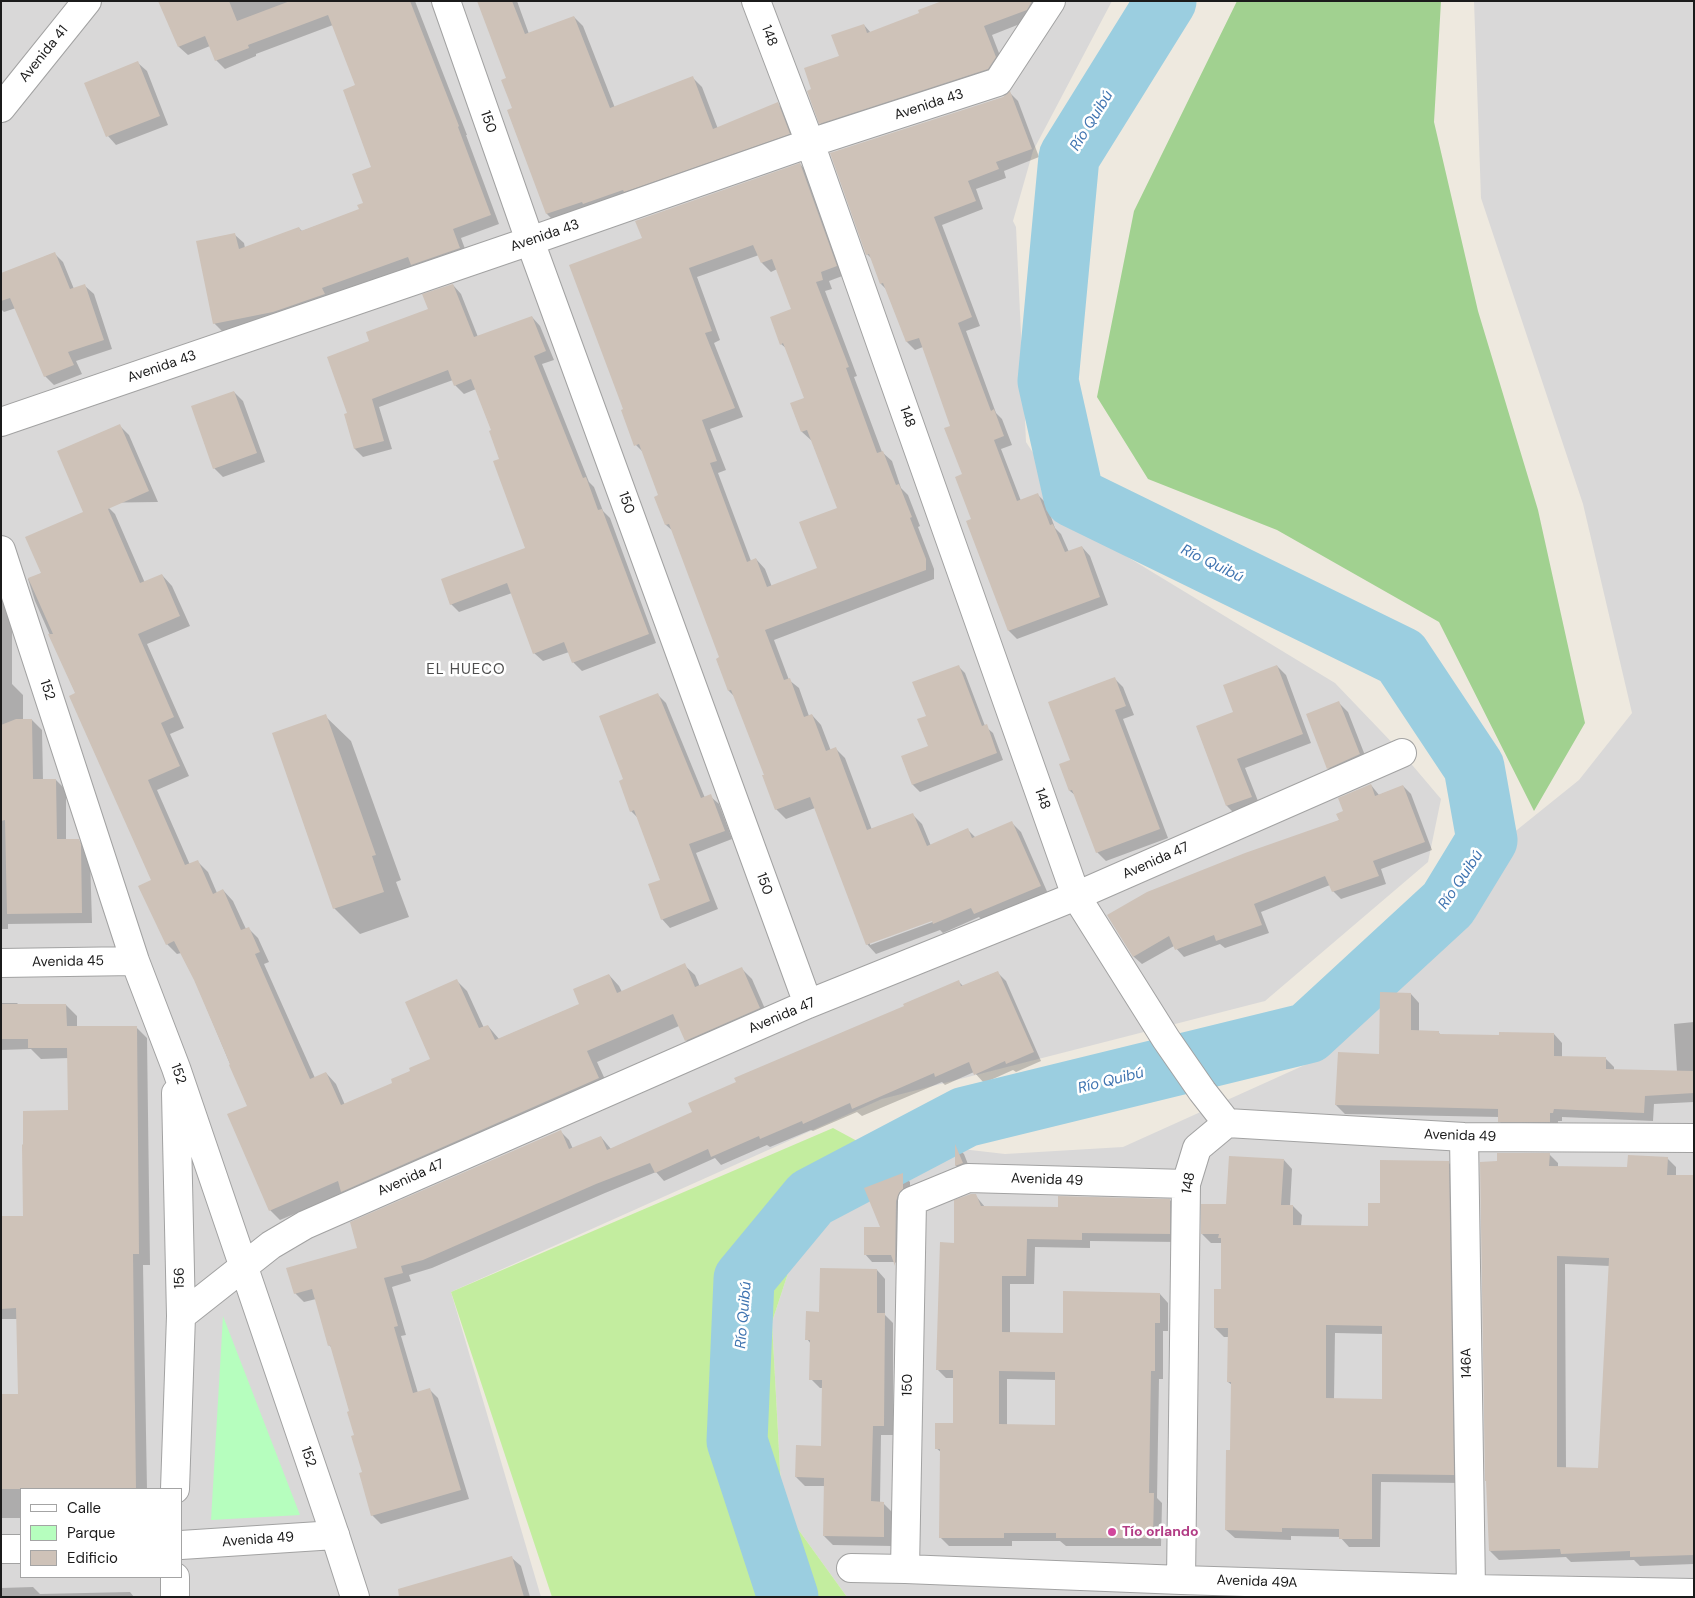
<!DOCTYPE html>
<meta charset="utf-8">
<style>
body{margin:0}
#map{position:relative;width:1695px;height:1598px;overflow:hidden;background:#eee9df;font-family:"DM Sans",sans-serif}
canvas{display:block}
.frame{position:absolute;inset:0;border:2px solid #1b1b1b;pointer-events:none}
.legend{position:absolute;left:20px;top:1488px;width:162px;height:90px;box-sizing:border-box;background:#fff;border:1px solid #a4a4a4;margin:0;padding:6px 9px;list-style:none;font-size:15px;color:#1b1b1b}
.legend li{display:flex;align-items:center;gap:10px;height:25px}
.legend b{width:25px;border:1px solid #a4a4a4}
</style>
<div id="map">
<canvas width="1695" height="1598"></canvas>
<div class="frame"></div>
<ul class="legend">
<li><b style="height:6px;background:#fff"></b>Calle</li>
<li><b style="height:14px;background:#b6febe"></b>Parque</li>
<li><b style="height:14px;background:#cec2b8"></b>Edificio</li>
</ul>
</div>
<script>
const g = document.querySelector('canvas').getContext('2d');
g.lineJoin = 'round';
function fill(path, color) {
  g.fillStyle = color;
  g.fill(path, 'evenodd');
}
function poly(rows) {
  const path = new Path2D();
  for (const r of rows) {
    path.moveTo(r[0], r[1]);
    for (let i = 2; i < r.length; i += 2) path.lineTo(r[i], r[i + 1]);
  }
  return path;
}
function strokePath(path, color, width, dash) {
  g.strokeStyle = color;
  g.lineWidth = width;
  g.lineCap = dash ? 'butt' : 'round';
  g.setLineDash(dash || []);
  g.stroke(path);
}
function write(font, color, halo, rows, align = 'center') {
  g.font = font + ' "DM Sans",sans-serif';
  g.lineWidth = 5;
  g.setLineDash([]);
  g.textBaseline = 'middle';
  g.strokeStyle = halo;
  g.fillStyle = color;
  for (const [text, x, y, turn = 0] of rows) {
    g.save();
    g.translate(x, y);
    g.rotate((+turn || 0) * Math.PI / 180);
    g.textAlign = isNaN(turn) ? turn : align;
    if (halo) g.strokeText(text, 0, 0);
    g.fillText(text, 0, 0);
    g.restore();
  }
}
fill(poly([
 [1,1,1112,1,1033,151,1013,221,1016,227,1026,442,1083,530,1335,683,1402,753,1441,799,1428,862,1265,1001,882,1099,451,1292,541,1597,1,1597],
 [21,1489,181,1489,181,1577,21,1577],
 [1474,1,1694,1,1694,1597,847,1597,782,1507,772,1322,792,1261,862,1187,953,1148,1005,1154,1123,1147,1318,1059,1474,920,1497,846,1579,780,1632,713,1583,504,1481,198]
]), '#d9d8d8');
fill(poly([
 [833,1128,907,1168,862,1187,792,1261,772,1322,782,1507,847,1597,552,1597,451,1292]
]), '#c3ed9f');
fill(poly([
 [1237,1,1441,1,1434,122,1478,311,1538,510,1585,723,1534,811,1439,622,1277,530,1148,479,1097,397,1134,211]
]), '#a1d190');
fill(poly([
 [223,1316,300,1515,211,1520]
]), '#b6febe');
fill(poly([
 [160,1,415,1,467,135,466,135,499,224,461,238,468,257,223,332,214,323,235,235,244,243,245,248,299,228,302,231,360,210,365,204,372,168,357,86,333,25,256,54,256,56,225,69,216,60,210,46,188,55,179,47],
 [478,1,517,1,529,34,574,17,583,26,615,108,693,78,702,87,718,129,778,104,786,113,798,142,556,223,547,214,508,111,514,109,508,79],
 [945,1,1045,1,1035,18,992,35,1004,66,829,132,820,123,813,89,864,25,871,33,920,14],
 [138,63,147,71,168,125,116,145,108,136],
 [1010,93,1018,101,1039,157,1004,171,1006,178,976,189,983,209,942,225,980,326,966,331,996,413,1002,419,1012,445,1001,449,1021,501,1038,495,1046,503,1055,528,1061,534,1069,552,1082,547,1090,556,1108,605,1017,639,1009,631,968,521,973,519,952,427,923,347,915,350,907,342,886,289,881,284,872,259,867,254,1003,98],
 [800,164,809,174,845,275,829,281,832,289,825,291,857,376,854,377,882,452,892,461,901,488,908,495,920,526,918,527,934,569,934,579,774,640,789,680,799,688,809,716,812,715,821,725,831,751,836,749,845,758,872,830,912,814,922,824,931,846,967,829,976,838,1012,823,1021,832,1049,896,984,922,979,917,943,933,940,930,876,954,867,944,815,808,786,819,776,809,765,775,735,697,729,691,717,660,721,658,674,532,666,525,656,498,660,496,643,452,636,445,625,410,643,238],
 [759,255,762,263,771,272,777,269,793,310,781,344,787,349,806,399,791,404,802,432,812,441,838,508,819,569,772,587,765,569,756,559,751,561,718,473,726,470,710,429,743,417,714,343,720,340,697,277],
 [937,917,938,920,870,945,870,942],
 [54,253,63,262,74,289,85,286,94,294,112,349,76,361,82,374,54,385,45,376,16,308,4,312,1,309,1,274],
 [453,285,461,294,478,337,532,317,540,326,554,360,542,364,589,482,594,487,603,511,610,518,656,643,582,671,573,662,569,652,543,661,534,653,512,593,459,612,451,604,526,548,492,431,476,389,464,394,455,385,453,380,379,407,392,449,363,457,355,449,349,414,371,341,429,310],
 [234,392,243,401,265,462,223,477,214,468],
 [120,426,129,435,158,502,86,503],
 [105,504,115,514,145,583,162,575,172,586,190,626,147,644,184,728,170,734,189,776,157,790,190,865,197,861,208,872,217,893,223,890,233,901,246,929,248,928,258,938,269,962,264,964,315,1078,326,1073,336,1084,345,1105,394,1084,432,1060,457,981,467,991,484,1028,488,1026,499,1039,581,1004,609,975,619,986,622,992,684,965,695,975,700,987,742,969,752,979,769,1018,696,1051,686,1040,679,1026,597,1062,609,1088,353,1202,344,1193,280,1220,270,1210,248,1107,195,980,181,953,177,954,167,944,152,881,76,694,35,601,28,579,42,573],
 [1,596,8,603,12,614,12,684,23,695,23,721,32,720,42,730,43,780,56,780,66,790,66,840,78,840,89,851,90,856,92,923,8,924,8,929,1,929],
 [958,666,965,673,985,726,993,733,1003,760,920,792,913,785,902,757,929,747,927,717],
 [1277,666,1286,675,1311,743,1245,768,1260,806,1236,815,1227,806,1197,727,1235,713],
 [1114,678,1123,687,1134,715,1123,719,1168,838,1106,861,1097,852,1076,796,1070,791,1060,765,1072,761],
 [658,695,666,703,705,798,710,796,719,804,732,839,696,853,718,909,670,928,662,919,661,881,638,818,631,811,624,780],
 [1339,703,1348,712,1368,763,1337,777,1328,768],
 [325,716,351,741,401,880,396,882,409,917,360,934,334,908],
 [1371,785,1379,795,1403,786,1411,794,1432,850,1381,869,1386,884,1341,899,1333,891,1330,885,1261,912,1269,933,1225,948,1220,944,1184,957,1174,946,1142,964,1134,957,1108,916,1340,820,1345,812],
 [997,972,1006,981,1041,1061,1016,1072,1013,1070,984,1083,974,1072,945,1085,942,1082,862,1116,857,1112,813,1131,811,1130,770,1147,767,1145,721,1165,715,1158,664,1181,656,1172,605,1193,432,1268,409,1275,411,1281,392,1287,406,1335,401,1336,418,1393,429,1389,438,1398,469,1499,381,1524,372,1515,350,1412,332,1348,329,1345,316,1299,304,1302,295,1293,359,1249,560,1131,569,1140,573,1149,601,1137,611,1149,694,1113,906,1006,959,982,963,986],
 [1411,994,1419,1003,1419,1032,1438,1032,1441,1035,1500,1036,1554,1034,1562,1043,1562,1058,1606,1059,1614,1067,1614,1070,1677,1072,1674,1024,1694,1022,1694,1102,1654,1104,1653,1121,1562,1117,1562,1121,1558,1121,1558,1130,1508,1130,1499,1121,1499,1117,1345,1114,1336,1105,1380,1056],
 [1,1003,17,1003,19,1005,66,1005,77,1016,77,1027,136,1027,147,1038,150,1265,143,1265,147,1489,21,1489,21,1518,1,1518,1,1395,19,1395,18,1319,1,1319,1,1217,24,1217,70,1111,69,1058,41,1059,31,1049,1,1050],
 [956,1147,964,1154,971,1172,965,1175,956,1166],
 [1549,1154,1558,1163,1558,1167,1628,1169,1667,1158,1676,1167,1676,1176,1694,1176,1694,1564,1640,1566,1634,1560,1571,1562,1566,1557,1499,1560,1490,1551,1498,1162],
 [1565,1264,1610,1266,1600,1469,1566,1468],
 [1284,1160,1292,1169,1290,1206,1293,1206,1302,1215,1301,1226,1369,1228,1381,1205,1448,1162,1457,1171,1462,1483,1381,1482,1380,1547,1349,1547,1340,1537,1291,1536,1291,1540,1235,1538,1226,1530,1231,1452,1232,1385,1228,1382,1229,1337,1224,1337,1215,1328,1222,1290,1222,1243,1211,1243,1202,1234,1227,1205],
 [1335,1333,1384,1334,1383,1400,1334,1399],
 [903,1175,910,1182,910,1196,902,1271,895,1262,872,1262,865,1254,881,1229],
 [975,1195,985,1207,1059,1209,1170,1200,1178,1209,1178,1242,1090,1241,1090,1248,1035,1247,1034,1284,1010,1284,1010,1333,1064,1334,1160,1294,1168,1303,1168,1331,1163,1331,1163,1379,1159,1379,1157,1498,1162,1503,1161,1546,1066,1546,1060,1541,1012,1541,1012,1546,949,1546,940,1537,942,1453,936,1448,954,1425,954,1378,946,1378,937,1369,955,1244],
 [1007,1379,1056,1380,1056,1426,1007,1425],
 [877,1270,885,1279,885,1315,893,1323,893,1435,881,1435,880,1503,883,1503,892,1512,892,1546,833,1545,824,1536,825,1486,805,1486,796,1477,822,1447,823,1388,820,1388,811,1379,811,1344,807,1339,820,1313],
 [512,1558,521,1566,530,1597,409,1597],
 [33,1587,40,1594,130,1592,134,1597,1,1597,1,1588]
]), '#0003');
strokePath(poly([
 [788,1597,737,1441,744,1279,811,1198,965,1117,1308,1033,1448,904,1487,840,1474,767,1401,657,1074,497,1048,381,1069,157,1166,1]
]), '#9bcee0', 61);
fill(poly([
 [158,1,229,1,237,21,290,1,410,1,459,126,458,127,491,215,453,229,460,248,411,265,408,257,322,288,325,294,273,312,213,324,196,241,235,233,239,249,299,227,301,231,359,209,357,205,363,203,352,174,371,167,343,90,355,85,328,15,248,45,249,48,215,61,205,36,178,47],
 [477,1,512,1,525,34,574,16,610,108,693,76,713,129,778,102,790,134,624,192,623,190,583,204,582,202,546,214,507,110,512,108,501,80,506,78],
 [942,1,1032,1,1027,10,984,26,996,57,988,69,819,124,807,91,811,89,804,68,839,56,831,35,864,24,867,33,919,13,918,10],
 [138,61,160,116,106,137,84,83],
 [1010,91,1032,149,996,162,999,169,968,181,976,201,934,217,972,317,958,323,991,411,994,409,1004,436,994,440,1017,501,1038,493,1050,525,1053,524,1065,552,1082,546,1100,597,1008,631,966,521,971,519,955,477,962,474,944,428,950,426,919,338,906,342,883,283,880,284,869,254,866,255,830,153,1003,97],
 [800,163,837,266,821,272,823,280,816,282,849,367,846,368,877,453,883,451,896,485,899,484,912,517,910,518,926,559,926,570,765,630,784,680,790,678,804,717,812,714,826,751,836,747,867,830,913,813,927,846,968,828,972,838,1012,821,1041,886,974,914,971,908,933,924,932,921,866,945,810,797,775,810,762,775,764,775,731,690,728,691,716,659,719,657,669,524,665,525,654,497,658,495,639,444,634,446,621,410,623,409,569,265,642,238,635,221],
 [753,245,761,263,772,259,791,309,770,317,780,345,783,343,804,398,790,403,801,432,807,430,837,508,799,522,817,568,767,587,756,558,747,562,710,463,717,461,702,420,735,408,705,333,712,331,689,268],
 [55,252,70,289,85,284,104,340,68,352,74,365,44,377,10,298,1,301,1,273],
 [453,284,474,337,532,316,546,351,534,356,583,478,586,477,598,510,602,509,649,634,572,663,564,642,533,654,507,583,450,605,441,579,525,548,493,461,499,459,489,431,491,430,471,379,454,386,448,370,372,399,384,441,354,449,344,414,347,413,327,357,369,341,366,332,428,309,422,294],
 [234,391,257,453,213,469,191,406],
 [120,424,149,491,108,509,140,583,162,574,180,616,138,634,174,717,161,723,180,766,148,780,185,865,198,860,213,894,223,889,241,930,249,927,260,952,255,954,310,1079,326,1072,341,1105,392,1083,391,1079,410,1071,409,1068,430,1059,405,1002,457,979,479,1028,488,1025,495,1040,579,1004,573,989,609,974,617,993,685,963,695,987,742,967,760,1008,685,1041,673,1014,587,1051,599,1078,341,1192,338,1181,269,1211,227,1114,247,1106,229,1065,230,1064,194,980,174,941,166,945,138,886,151,880,69,696,75,693,48,634,53,634,28,578,41,573,25,537,83,512,57,451],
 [959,665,982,726,987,724,997,753,912,785,901,756,928,746,917,719,926,716,912,682],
 [1277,665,1303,734,1237,759,1252,797,1226,806,1196,726,1233,712,1223,685],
 [1115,677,1126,706,1115,710,1160,829,1096,853,1072,790,1069,791,1059,764,1070,760,1048,702],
 [658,693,701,798,711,794,725,831,689,844,710,901,661,920,648,884,660,880,634,810,630,812,619,781,623,779,599,716],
 [1339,701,1360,754,1327,769,1306,714],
 [326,714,376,855,372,856,384,892,333,909,272,733],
 [16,719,32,719,33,779,56,779,57,839,79,839,81,844,82,913,7,914,5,820,1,821,1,725],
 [1371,784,1375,796,1403,785,1425,842,1373,861,1379,876,1332,892,1325,876,1254,904,1262,925,1216,941,1214,935,1175,950,1169,936,1133,957,1107,915,1147,892,1245,853,1339,820,1336,814,1343,811,1338,798],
 [998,971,1034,1052,1006,1064,1005,1061,974,1075,969,1062,935,1077,934,1073,852,1109,850,1103,803,1124,802,1121,760,1139,759,1136,711,1157,708,1149,655,1173,650,1163,596,1184,423,1260,401,1266,403,1273,384,1278,398,1326,394,1327,413,1393,430,1388,461,1490,371,1516,359,1473,362,1472,351,1436,354,1435,347,1412,349,1411,330,1345,328,1346,312,1289,294,1294,286,1268,357,1248,350,1222,561,1130,569,1149,601,1136,607,1150,692,1112,688,1103,736,1082,734,1078,904,1006,903,1004,959,980,961,986],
 [1380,992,1411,993,1411,1030,1439,1031,1439,1034,1499,1035,1499,1032,1554,1033,1554,1056,1606,1057,1606,1069,1694,1071,1694,1093,1645,1096,1644,1113,1554,1109,1553,1113,1550,1113,1550,1122,1498,1122,1498,1109,1335,1105,1338,1052,1379,1054],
 [1,1004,66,1004,67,1026,137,1026,139,1254,133,1254,136,1489,1,1489,1,1394,18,1394,16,1308,1,1309,1,1216,23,1216,22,1145,23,1144,23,1111,68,1110,67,1048,28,1048,28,1039,1,1039],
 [955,1144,963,1163,955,1166],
 [1497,1153,1550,1153,1549,1166,1627,1167,1628,1155,1668,1157,1667,1175,1694,1175,1694,1555,1630,1557,1630,1551,1561,1554,1560,1549,1489,1551,1486,1481,1485,1481,1480,1162,1497,1161],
 [1557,1256,1609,1258,1598,1468,1557,1467],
 [1229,1156,1284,1159,1281,1205,1293,1205,1293,1225,1368,1226,1368,1203,1380,1203,1380,1160,1449,1161,1454,1475,1372,1474,1372,1539,1339,1539,1339,1529,1282,1528,1282,1532,1225,1530,1226,1450,1230,1450,1231,1382,1227,1382,1228,1328,1214,1328,1214,1289,1221,1289,1221,1238,1218,1238,1219,1234,1201,1234,1201,1204,1226,1204],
 [1326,1325,1382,1326,1382,1399,1326,1398],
 [903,1173,903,1189,899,1193,896,1201,895,1266,891,1255,864,1255,864,1227,880,1227,864,1188],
 [971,1194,976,1194,981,1206,1058,1207,1058,1196,1170,1199,1170,1234,1082,1233,1082,1240,1027,1239,1026,1276,1002,1276,1002,1332,1063,1333,1063,1291,1160,1293,1160,1323,1155,1323,1155,1371,1151,1371,1149,1493,1154,1493,1153,1538,1056,1538,1056,1533,1004,1533,1004,1538,939,1538,940,1449,935,1449,935,1423,953,1423,953,1370,936,1370,940,1242,954,1243,954,1200],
 [999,1371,1055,1372,1055,1425,999,1424],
 [820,1268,877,1269,877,1313,885,1313,884,1426,873,1426,871,1501,884,1502,884,1537,823,1536,824,1478,795,1477,796,1445,821,1446,822,1380,809,1380,810,1340,805,1340,806,1311,819,1312],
 [512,1556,524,1597,399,1597,398,1589]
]), '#cec2b8');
const minor = poly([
 [446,1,530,241,808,1004],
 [756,1,810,143,1076,896,1166,1039,1202,1091,1227,1123],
 [1,108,87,1],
 [1,422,530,241,810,143,998,82,1051,1],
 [1,550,135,961,176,1068,335,1535],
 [1,963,135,961],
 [1227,1123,1464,1137,1694,1138],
 [1464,1137,1471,1589],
 [181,1316,271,1245,305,1225,808,1004,1076,896,1402,753],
 [175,1489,181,1316,176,1093],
 [851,1568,905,1569,1181,1580,1471,1589,1694,1593],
 [905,1569,912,1201,968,1178,1186,1184],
 [175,1577,175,1597],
 [1181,1580,1186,1184,1197,1148,1227,1123]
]);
const tertiary = poly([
 [181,1545,335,1535,355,1597],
 [1,1549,21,1549]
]);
strokePath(minor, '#a2a2a2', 30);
strokePath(tertiary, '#a2a2a2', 30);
strokePath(minor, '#fff', 28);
strokePath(tertiary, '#fff', 28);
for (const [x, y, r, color] of [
 [1112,1532,5,"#d1479c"]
]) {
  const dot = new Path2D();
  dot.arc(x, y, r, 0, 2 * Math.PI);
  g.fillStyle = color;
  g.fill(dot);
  strokePath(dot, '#fff', 2);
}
write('14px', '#1b1b1b', '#fff', [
 ["148",769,36,69],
 ["Avenida 41",44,54,-51],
 ["Avenida 43",929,105,-18],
 ["150",488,122,71],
 ["Avenida 43",545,236,-19],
 ["Avenida 43",162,367,-19],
 ["148",907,417,71],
 ["150",626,503,70],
 ["152",47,690,72],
 ["148",1042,799,71],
 ["Avenida 47",1156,861,-24],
 ["150",764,884,70],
 ["Avenida 45",68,962,-1],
 ["Avenida 47",782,1016,-23],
 ["152",178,1074,70],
 ["Avenida 49",1460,1136,2],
 ["Avenida 47",411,1178,-24],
 ["Avenida 49",1047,1180,2],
 ["148",1189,1183,-80],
 ["156",180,1278,-91],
 ["146A",1467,1363,-91],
 ["150",908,1385,-89],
 ["152",308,1457,71],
 ["Avenida 49",258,1540,-4],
 ["Avenida 49A",1257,1582,2]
]);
write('bold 14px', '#b23c85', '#fff', [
 ["Tío orlando",1122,1532]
], 'left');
write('italic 15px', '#4175b1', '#fff', [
 ["Río Quibú",1092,121,-58],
 ["Río Quibú",1212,564,26],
 ["Río Quibú",1461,880,-56],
 ["Río Quibú",1111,1081,-14],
 ["Río Quibú",744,1315,-85]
]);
g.letterSpacing = '1px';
write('15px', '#4e4e4e', '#fff', [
 ["EL HUECO",466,670]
]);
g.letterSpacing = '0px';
</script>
